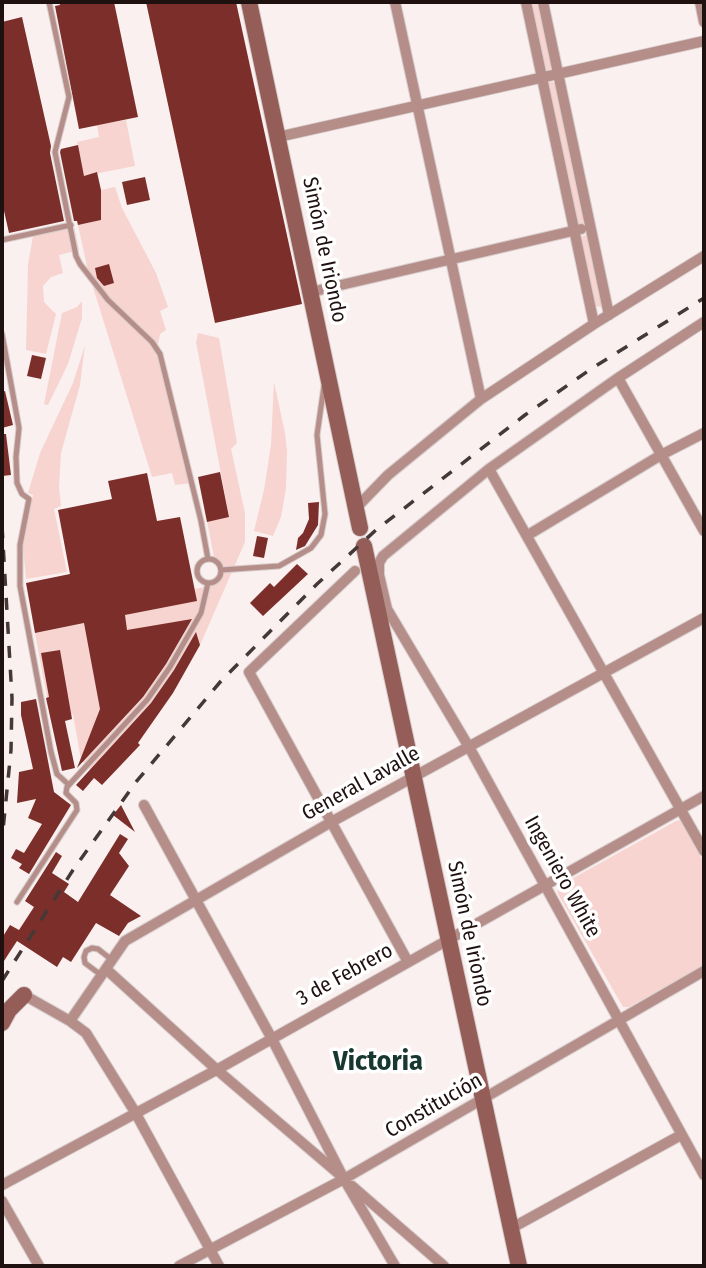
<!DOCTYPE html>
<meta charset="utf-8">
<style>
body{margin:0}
#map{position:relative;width:706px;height:1268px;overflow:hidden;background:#f9f0ef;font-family:"Fira Sans Condensed",sans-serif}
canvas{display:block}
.frame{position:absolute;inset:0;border:4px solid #1f1110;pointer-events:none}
</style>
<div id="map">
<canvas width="706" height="1268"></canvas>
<div class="frame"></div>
</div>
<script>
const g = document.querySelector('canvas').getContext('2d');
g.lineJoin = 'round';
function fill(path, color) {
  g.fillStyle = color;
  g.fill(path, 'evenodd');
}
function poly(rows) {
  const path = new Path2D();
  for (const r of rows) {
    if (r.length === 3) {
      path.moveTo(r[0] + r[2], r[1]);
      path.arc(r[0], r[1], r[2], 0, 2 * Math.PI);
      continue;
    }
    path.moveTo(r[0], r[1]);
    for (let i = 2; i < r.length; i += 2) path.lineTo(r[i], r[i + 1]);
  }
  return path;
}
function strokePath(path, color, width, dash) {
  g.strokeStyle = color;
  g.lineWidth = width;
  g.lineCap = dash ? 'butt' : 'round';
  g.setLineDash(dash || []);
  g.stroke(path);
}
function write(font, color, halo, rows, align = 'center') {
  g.font = font + ' "Fira Sans Condensed",sans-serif';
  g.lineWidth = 7;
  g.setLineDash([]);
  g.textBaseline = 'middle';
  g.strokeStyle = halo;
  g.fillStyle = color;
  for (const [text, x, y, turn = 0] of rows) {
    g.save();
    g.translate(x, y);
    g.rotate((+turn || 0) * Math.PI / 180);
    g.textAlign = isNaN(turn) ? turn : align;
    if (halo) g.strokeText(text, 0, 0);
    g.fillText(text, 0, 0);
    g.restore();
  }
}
fill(poly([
 [529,2,539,2,552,68,549,70,545,70],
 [551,81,556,84,585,222,582,224,578,224,547,84],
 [126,120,135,166,84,176,77,142,99,137,97,125],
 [115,187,122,208,156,273,168,307,160,311,166,330,160,334,158,344,192,483,175,485,172,473,152,477,88,271,78,225,101,220,101,190],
 [73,222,79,250,59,255,63,273,51,277,43,286,44,302,56,314,46,354,26,350,28,265,34,230],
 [584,235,587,236,602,306,601,307,595,306,581,238],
 [82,301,82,318,68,364,48,405,44,404,62,313,77,307],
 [198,333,219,338,237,443,231,449,245,513,245,542,200,645,93,773,81,760,73,714,51,718,35,633,196,601,195,589,214,585,220,582,224,575,224,567,220,561,214,557,207,521,229,516,196,342],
 [85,345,80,385,61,453,59,487,61,506,54,509,67,572,26,579,23,546,33,495,28,493,40,453,73,383],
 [274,382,285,433,287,452,286,488,281,517,273,536,254,531,264,490,271,445],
 [681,820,704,863,704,965,629,1007,623,1007,558,894,557,887,676,821]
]), '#f7d4d0');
fill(poly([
 [59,2,114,2,138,117,79,129,55,6,60,5],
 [146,2,236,2,302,304,215,323],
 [22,17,51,146,50,153,64,221,9,233,2,202,2,22],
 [78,145,84,176,97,172,101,190,101,220,78,225,77,221,74,221,60,152,61,149],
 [145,177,150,200,127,205,122,182],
 [109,264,114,283,104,286,97,278,95,268],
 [32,355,46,358,41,379,27,376],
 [5,391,13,425,2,428,2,392],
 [2,434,6,434,11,475,2,476],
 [220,472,229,517,207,522,198,477],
 [147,473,157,521,180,517,197,601,125,615,127,630,192,619,166,664,143,697,77,768,100,709,84,623,35,633,26,583,70,574,58,510,112,499,108,481],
 [319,502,318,525,305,546,296,550,298,538,303,533,309,519,308,503],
 [257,536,268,538,264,558,253,556],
 [297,564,308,574,263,616,250,603,270,583,274,587],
 [196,632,200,645,173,693,138,743,140,745,102,785,94,778,83,791,76,785,151,703,174,670],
 [60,650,72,719,65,721,75,768,62,771,46,698,49,697,41,653],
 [36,699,54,792,71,805,29,874,19,868,22,864,11,858,16,849,24,853,42,824,28,818,36,799,17,803,19,772,33,769,21,715,21,702],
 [121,805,135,832,113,815],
 [120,834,128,839,119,853,129,866,110,895,141,916,128,923,119,936,96,923,71,962,63,957,57,967,17,941,2,964,2,938,10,925,19,930,34,907,25,901,56,852,62,856,52,873,69,884,64,892,78,902]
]), '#7c2f2a');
const lane = poly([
 [49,2,69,97,55,152,76,256,80,264,108,300,152,342,160,354,201,521,208,559],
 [2,240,71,225],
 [2,334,19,428,16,457,17,483,22,494,29,499,20,545,20,586,51,752,57,774,69,785],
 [209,571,12],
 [221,570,279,566,311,548,321,535,325,514,317,435,324,386],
 [17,902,77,810,76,803,66,793,67,787,147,700,170,667,201,613,208,583],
 [101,975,85,963,84,957,86,951,92,948,98,949,112,960]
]);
const street = poly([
 [395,2,481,399],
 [526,2,594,324],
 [543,2,609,315],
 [700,2,704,22],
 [278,137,704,41],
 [311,292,581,229],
 [704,322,618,378,489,469,383,556,379,563,379,575,387,609,469,747,704,1175],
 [618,378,704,531],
 [489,469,704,851],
 [356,508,388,475,481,399,594,324,704,256],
 [528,535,661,455,704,433],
 [355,571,249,672,408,962],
 [144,805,272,1039,344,1179,395,1266],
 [106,969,216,1069,340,1175],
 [21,1001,24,995,70,1021,86,1033,135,1112,219,1266],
 [70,1021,125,941,333,821,704,618],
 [2,1185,220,1068,704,796],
 [352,1186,444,1266],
 [2,1201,39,1266],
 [510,1229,681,1135],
 [179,1266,344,1179,704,971]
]);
const secondary = poly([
 [249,2,360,528],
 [364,546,519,1266],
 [2,1023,9,1010,24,995]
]);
strokePath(lane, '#d6cccb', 7);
strokePath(street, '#d6cccb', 12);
strokePath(secondary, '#d6cccb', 18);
strokePath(lane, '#b58e89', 5);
strokePath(street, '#b58e89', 10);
strokePath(secondary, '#945d57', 16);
strokePath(poly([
 [2,526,12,698,11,750,2,840],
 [2,981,73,870,136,782,221,681,317,584,376,530,525,415,591,369,704,298]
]), '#453837', 3.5, [12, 12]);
write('21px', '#1f1110', '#fff', [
 ["Simón de Iriondo",324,250,78],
 ["General Lavalle",361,784,-29],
 ["Ingeniero White",562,877,61],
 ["Simón de Iriondo",469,934,78],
 ["3 de Febrero",345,975,-29],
 ["Constitución",434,1106,-30]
]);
write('bold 28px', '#173730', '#fff', [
 ["Victoria",378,1062]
]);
</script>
